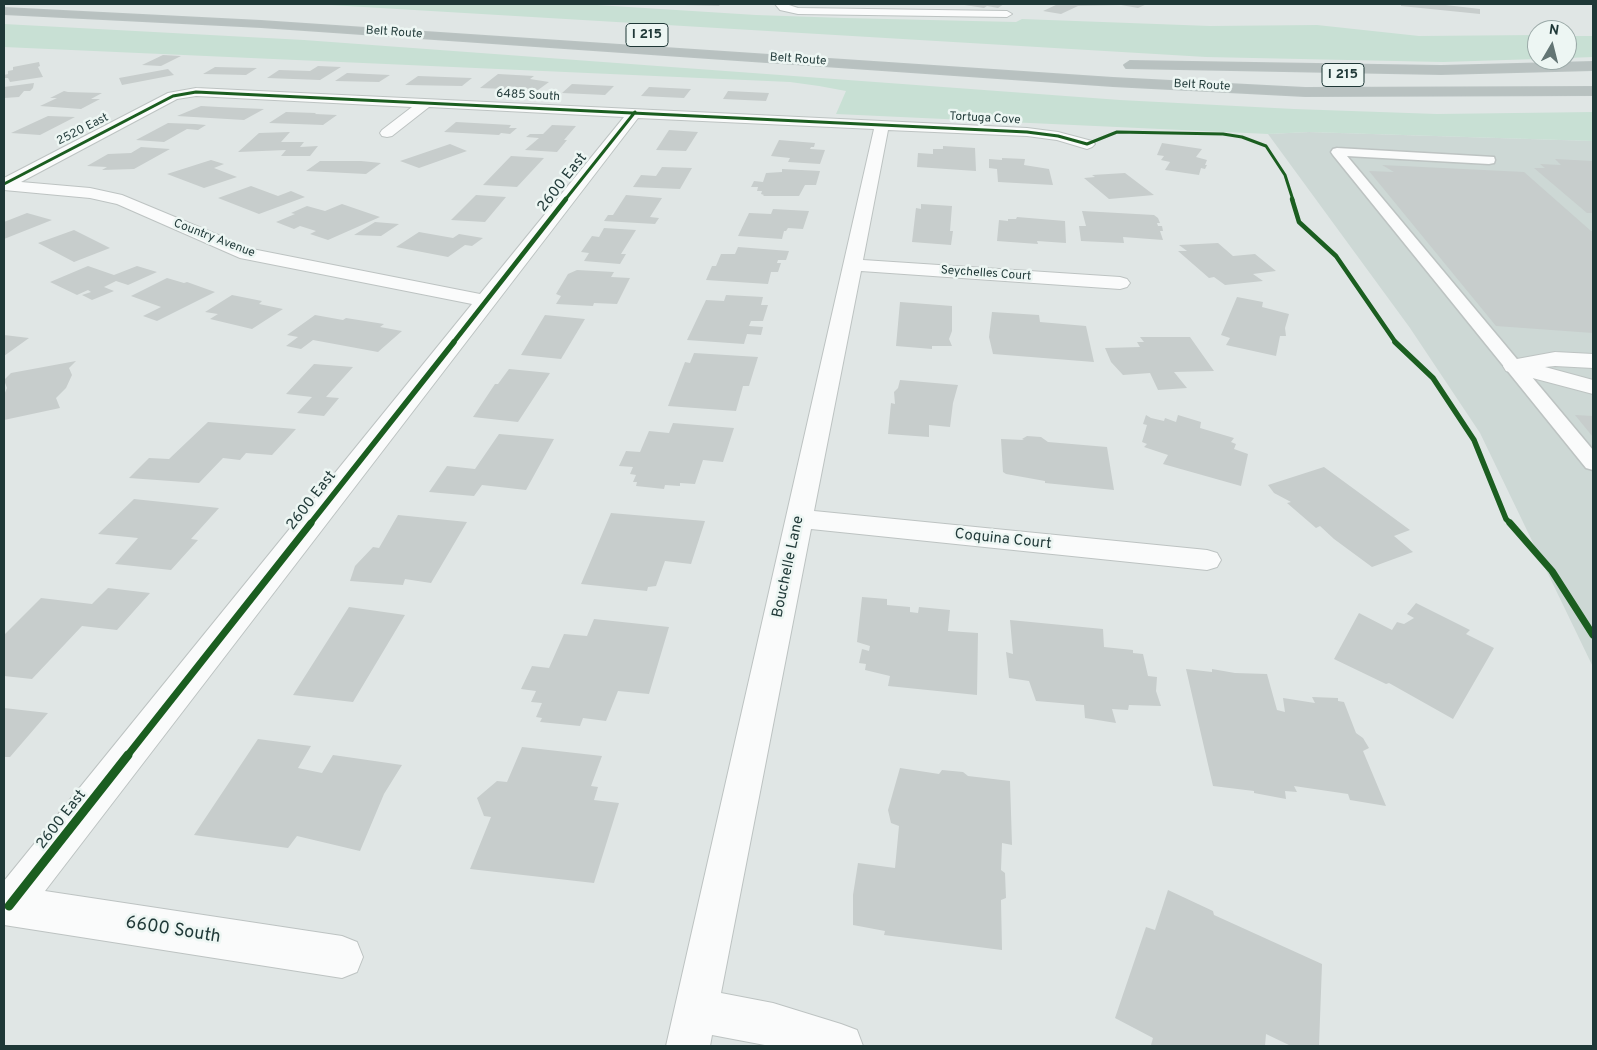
<!DOCTYPE html>
<style>
body{margin:0}
#map{position:relative;width:1597px;height:1050px;overflow:hidden;background:#e0e6e5;font-family:Overpass,sans-serif}
canvas{display:block}
.frame{position:absolute;inset:0;border:5px solid #1f3837;pointer-events:none}
.north{position:absolute;left:1527px;top:20px;width:50px;height:50px;box-sizing:border-box;background:#edf6f3;border:1px solid #9baaa8;border-radius:50%;rotate:8deg;font-size:14px;font-weight:700;line-height:20px;text-align:center;color:#1f3837}
.north::after{content:'';display:block;margin:auto;width:18px;height:22px;background:#637574;clip-path:polygon(50% 0,100% 100%,50% 72%,0 100%)}
</style>
<div id="map">
<canvas width="1597" height="1050"></canvas>
<div class="frame"></div>
<div class="north">N</div>
</div>
<script>
const g = document.querySelector('canvas').getContext('2d');
g.lineJoin = 'round';
function fill(path, color) {
  g.fillStyle = color;
  g.fill(path, 'evenodd');
}
function poly(rows) {
  const path = new Path2D();
  for (const r of rows) {
    path.moveTo(r[0], r[1]);
    for (let i = 2; i < r.length; i += 2) path.lineTo(r[i], r[i + 1]);
  }
  return path;
}
function strokePath(path, color, width, dash) {
  g.strokeStyle = color;
  g.lineWidth = width;
  g.lineCap = dash ? 'butt' : 'round';
  g.setLineDash(dash || []);
  g.stroke(path);
}
function write(font, color, halo, rows, align = 'center') {
  g.font = font + ' Overpass,sans-serif';
  g.lineWidth = 5;
  g.setLineDash([]);
  g.textBaseline = 'middle';
  g.strokeStyle = halo;
  g.fillStyle = color;
  for (const [text, x, y, turn = 0] of rows) {
    g.save();
    g.translate(x, y);
    g.rotate((+turn || 0) * Math.PI / 180);
    g.textAlign = isNaN(turn) ? turn : align;
    if (halo) g.strokeText(text, 0, 0);
    g.fillText(text, 0, 0);
    g.restore();
  }
}
fill(poly([
 [1309,132,1593,141,1593,667,1480,433,1410,328,1268,134]
]), '#cdd8d5');
fill(poly([
 [313,4,581,4,756,15,844,18,1016,22,1022,19,1210,26,1317,25,1419,36,1537,35,1537,59,1443,62,1206,57],
 [4,24,304,40,1120,100,1294,109,1437,114,1593,112,1593,141,1309,132,1268,134,836,114,846,91,819,86,790,82,4,47],
 [1567,36,1593,36,1593,57,1567,58]
]), '#c8e0d4');
fill(poly([
 [684,4,721,4,719,6,684,5],
 [958,4,1004,4,998,8,987,6,984,8],
 [1058,4,1147,4,1138,8,1121,5,1078,6,1061,14,1043,11],
 [1401,4,1437,4,1480,9,1480,14,1401,6],
 [163,55,181,56,161,66,142,65],
 [39,62,40,66,38,67,43,77,10,82,8,78,5,78,4,75,8,74,8,71,13,70,13,67],
 [318,66,341,67,320,80,267,78,279,70,310,71],
 [215,67,257,68,246,75,203,74],
 [168,69,174,75,122,85,119,78],
 [347,73,390,75,379,82,335,81],
 [498,74,534,76,530,79,549,82,538,90,508,86,505,89,480,88],
 [418,76,472,78,462,86,405,85],
 [34,83,33,88,30,91,24,91,19,97,4,98,4,87],
 [572,84,614,86,605,95,562,93],
 [649,87,691,89,684,98,641,96],
 [64,91,68,92,102,93,91,99,100,99,81,109,40,106,57,98,50,98],
 [728,91,769,93,766,101,723,99],
 [201,106,219,107,264,109,244,120,177,116],
 [286,112,316,113,315,114,337,115,323,125,269,123],
 [48,116,75,117,40,135,11,133],
 [456,122,511,125,509,128,517,128,510,134,501,133,499,135,444,132],
 [168,123,195,124,206,125,198,130,187,129,164,142,136,140],
 [552,125,576,126,564,140,567,140,557,152,525,150,539,138,526,137,530,134,543,134],
 [669,130,698,132,686,151,656,150],
 [290,132,281,142,304,142,300,147,318,146,310,156,281,156,286,150,238,152,259,133],
 [779,140,815,143,814,147,811,147,810,149,825,150,820,164,788,162,790,158,771,156],
 [1162,143,1202,149,1196,157,1207,160,1205,165,1207,165,1205,169,1201,168,1199,175,1165,170,1170,162,1161,160,1164,156,1157,155],
 [450,144,467,151,419,168,400,161],
 [943,146,975,148,976,171,917,167,918,153,933,154,933,149,943,149],
 [141,147,170,149,134,169,102,170,107,167,87,166,108,154,131,153],
 [511,156,544,158,517,187,483,185],
 [1002,158,1025,159,1024,165,1049,169,1053,185,998,182,997,169,989,168,989,159,1002,160],
 [1555,159,1593,161,1593,213,1587,213,1534,168,1545,168,1540,164,1561,165],
 [211,160,224,164,214,168,237,177,204,188,167,174],
 [320,161,361,161,381,163,366,174,306,171],
 [1382,165,1524,172,1591,231,1593,231,1593,333,1496,326,1369,171,1394,172],
 [662,167,692,168,680,189,633,187,641,175,656,176],
 [782,169,820,171,816,185,805,185,799,196,763,196,764,195,761,194,762,191,757,191,758,187,751,187,754,181,763,182,766,173,782,172],
 [1125,173,1154,195,1109,199,1084,178,1095,177,1092,175],
 [251,186,278,196,291,191,305,197,259,214,218,198],
 [476,195,506,197,485,222,451,220],
 [626,195,662,198,650,217,659,218,655,224,604,221,608,215,613,215],
 [342,204,380,217,328,240,310,234,316,231,300,226,294,229,276,222,295,214,291,213,307,206,325,211],
 [921,204,952,206,950,231,953,231,951,245,912,242,916,208,921,209],
 [773,209,809,211,803,229,788,228,786,231,784,231,782,239,738,236,749,213,771,214],
 [1082,211,1154,215,1158,218,1160,223,1157,223,1158,226,1162,226,1163,231,1160,231,1163,240,1123,237,1124,243,1081,241,1079,226,1086,226],
 [27,213,52,220,4,239,4,222],
 [1017,217,1065,221,1066,243,1037,241,1038,244,997,241,999,220,1008,221,1008,219,1016,219],
 [375,222,399,224,381,236,354,235],
 [604,228,636,230,621,254,626,254,620,264,584,261,589,253,581,252,592,236,599,237],
 [74,230,110,248,74,262,38,243],
 [419,232,453,238,459,234,483,238,472,246,465,245,448,257,396,247],
 [1218,243,1233,256,1255,254,1276,271,1253,274,1263,281,1225,285,1214,277,1209,278,1178,251,1187,251,1179,245],
 [738,247,789,251,786,260,778,260,777,263,781,263,778,272,771,272,768,284,706,280,712,266,716,266,721,254,735,254],
 [88,266,114,275,137,266,157,272,128,285,116,281,104,287,114,291,92,300,82,295,91,292,88,290,77,295,50,282],
 [577,270,614,272,611,277,630,278,617,304,594,303,593,306,556,304,561,296,556,294,568,274],
 [167,278,184,283,187,282,215,292,157,321,143,316,161,307,131,296],
 [232,295,262,301,259,304,283,309,252,329,210,319,218,314,205,312],
 [726,295,763,297,761,305,768,305,763,321,751,321,749,326,763,327,761,335,747,334,744,344,687,340,706,300,724,301],
 [1237,297,1263,302,1262,307,1289,314,1285,328,1286,336,1280,336,1276,356,1226,345,1230,338,1221,335],
 [900,302,952,306,952,331,949,339,952,346,932,346,932,349,896,346],
 [992,312,1039,315,1040,322,1086,326,1094,362,993,354,989,337],
 [315,315,343,320,346,318,384,324,380,327,402,331,378,352,313,340,301,349,286,346,298,337,287,335],
 [545,315,585,319,561,359,521,355],
 [4,335,29,338,4,356],
 [1140,337,1190,337,1214,371,1174,372,1187,388,1158,390,1150,373,1123,375,1111,362,1105,348,1140,347,1137,342,1144,342],
 [694,353,758,357,749,386,743,386,736,411,668,406,685,362,690,363],
 [76,361,69,368,72,375,66,388,56,398,60,408,4,420,4,395,7,388,4,380,11,373],
 [314,364,353,367,326,397,339,398,324,416,297,413,312,397,286,394],
 [509,369,550,373,518,422,473,417,495,384,498,384],
 [900,380,958,385,953,403,950,427,929,425,929,437,888,434,891,403,895,404,894,392,898,388],
 [1146,415,1151,418,1164,421,1165,418,1176,422,1178,415,1201,422,1200,428,1234,438,1231,442,1236,444,1234,449,1248,454,1241,486,1163,464,1168,455,1144,447,1147,444,1142,442,1147,425,1143,424],
 [1575,415,1593,416,1593,437],
 [208,422,296,429,272,455,246,453,240,460,223,458,199,483,129,478,149,458,169,459],
 [673,423,734,428,723,462,703,460,695,484,680,483,680,486,665,485,664,489,636,486,637,482,633,482,636,475,630,474,633,467,619,466,626,451,640,452,649,431,669,433],
 [499,434,554,439,526,490,482,485,474,496,429,492,447,466,475,469],
 [1027,436,1041,437,1048,442,1107,447,1114,490,1045,483,1045,481,1006,474,1003,472,1001,439,1024,440,1022,439],
 [1324,467,1410,530,1394,536,1413,552,1372,567,1334,539,1320,526,1316,528,1287,503,1291,502,1274,493,1268,485],
 [134,499,219,508,191,539,198,540,171,570,115,564,138,538,98,534],
 [611,513,705,521,691,564,665,561,656,586,648,587,647,591,581,584],
 [398,515,467,522,431,583,405,579,403,585,350,581,355,566,373,547,379,548],
 [108,588,150,593,117,630,82,626,32,679,4,676,4,635,41,598,92,604],
 [862,597,887,599,887,605,910,607,910,612,918,613,919,607,950,610,948,631,978,633,977,695,888,686,890,676,865,670,866,664,859,663,862,649,869,651,870,646,857,642],
 [1416,603,1470,630,1466,634,1494,648,1453,719,1389,683,1386,684,1334,659,1359,613,1392,630,1397,622,1404,624,1414,618,1407,614],
 [349,607,405,615,353,702,293,695],
 [594,619,669,627,649,694,618,691,606,721,583,718,580,726,540,722,542,718,536,717,542,703,531,702,536,691,521,689,532,666,549,668,564,634,587,636],
 [1010,620,1103,629,1104,647,1133,650,1133,653,1143,654,1148,676,1157,677,1156,691,1161,706,1129,705,1128,710,1112,709,1116,723,1085,718,1084,705,1036,701,1029,681,1009,678,1006,652,1013,654],
 [1186,669,1212,672,1212,669,1235,673,1267,674,1277,710,1285,712,1283,698,1315,703,1312,697,1338,698,1338,701,1344,702,1356,733,1363,738,1369,748,1363,751,1386,806,1350,800,1348,794,1294,786,1297,792,1285,791,1286,799,1254,793,1254,791,1213,786],
 [4,708,48,713,10,757,4,757],
 [258,739,311,746,298,768,322,773,333,755,402,765,384,794,360,851,297,836,288,848,194,835],
 [522,747,602,756,591,786,598,787,594,800,619,803,594,883,470,869,491,817,484,816,477,798,497,781,507,782],
 [900,768,939,774,942,770,963,772,968,776,1010,781,1012,845,1002,843,1001,870,1005,873,1006,898,1001,900,1002,950,884,935,885,931,853,925,853,895,858,863,895,868,899,826,891,823,888,810],
 [1168,890,1213,911,1214,915,1322,964,1319,1046,1291,1046,1266,1034,1265,1046,1154,1046,1151,1045,1153,1038,1115,1018,1146,927,1155,930]
]), '#c7cdcc');
const service = poly([
 [1337,148,1494,157,1495,160,1494,163,1489,164,1347,156,1593,450,1593,470,1586,468,1333,155,1331,152,1333,149,1337,148]
]);
const minor = poly([
 [775,4,786,4,798,8,1007,11,1012,14,1007,17,798,14,780,10,775,4],
 [196,88,1027,128,1058,132,1092,141,1095,144,1092,147,1087,149,1057,140,1027,136,888,130,863,260,1120,277,1127,279,1130,283,1127,287,1120,289,861,271,814,511,1207,550,1217,553,1221,560,1217,567,1207,570,811,529,721,993,773,1003,841,1024,857,1030,863,1046,770,1046,712,1035,710,1046,666,1046,874,129,638,118,45,891,342,936,357,942,363,957,357,972,342,978,4,925,4,881,472,304,240,258,117,204,90,198,4,190,4,178,168,93,196,88],
 [196,96,412,107,382,130,380,133,382,136,387,137,392,136,429,107,624,117,480,294,252,249,122,195,90,188,21,182,177,99,196,96],
 [1555,352,1593,354,1593,368,1555,366,1545,367,1593,380,1593,394,1506,371,1503,366,1506,361,1555,352]
]);
const motorway = poly([
 [4,8,261,21,1113,78,1305,88,1593,87,1593,95,1305,96,1113,86,261,27,4,14,4,8],
 [1130,61,1441,66,1593,62,1593,70,1441,74,1126,68,1124,65,1130,61]
]);
strokePath(service, '#bdc3c2', 3);
strokePath(minor, '#bdc3c2', 2);
strokePath(motorway, '#bac3c2', 2);
fill(service, '#fafbfb');
fill(minor, '#fafbfb');
fill(motorway, '#b8c1c0');
strokePath(poly([
 [4,184,173,96,196,92,1027,132,1058,136,1087,144,1117,132,1223,134,1242,137,1266,146,1285,175,1293,200],
 [565,200,635,112]
]), '#1b5e20', 3);
strokePath(poly([
 [1292,199,1299,222,1336,256,1396,343],
 [453,343,566,199]
]), '#1b5e20', 4.5);
strokePath(poly([
 [1395,342,1433,378,1474,440,1506,519,1511,524],
 [310,524,454,342]
]), '#1b5e20', 5.5);
strokePath(poly([
 [1510,523,1552,571,1593,635],
 [127,756,311,523]
]), '#1b5e20', 7);
strokePath(poly([
 [9,906,128,755]
]), '#1b5e20', 9);
write('12px', '#1f3837', '#edf6f3', [
 ["Belt Route",394,33,4],
 ["Belt Route",798,60,4],
 ["Belt Route",1202,86,3],
 ["6485 South",528,96,3],
 ["Tortuga Cove",985,119,3],
 ["2520 East",83,130,-27],
 ["Country Avenue",214,239,21],
 ["Seychelles Court",986,274,4]
]);
for (const [x, y, w] of [
 [647,35,42],
 [1343,75,42]
]) {
  const box = new Path2D();
  box.roundRect(x - w / 2, y - 11.5, w, 23, 4);
  g.fillStyle = '#edf6f3';
  g.fill(box);
  strokePath(box, '#1f3837', 1);
}
write('bold 14px', '#1f3837', null, [
 ["I 215",647,35],
 ["I 215",1343,75]
]);
write('15px', '#1f3837', '#edf6f3', [
 ["2600 East",563,183,-52],
 ["2600 East",312,501,-52],
 ["Coquina Court",1003,540,6],
 ["Bouchelle Lane",789,567,-78],
 ["2600 East",62,820,-52]
]);
write('18px', '#1f3837', '#edf6f3', [
 ["6600 South",173,931,9]
]);
</script>
